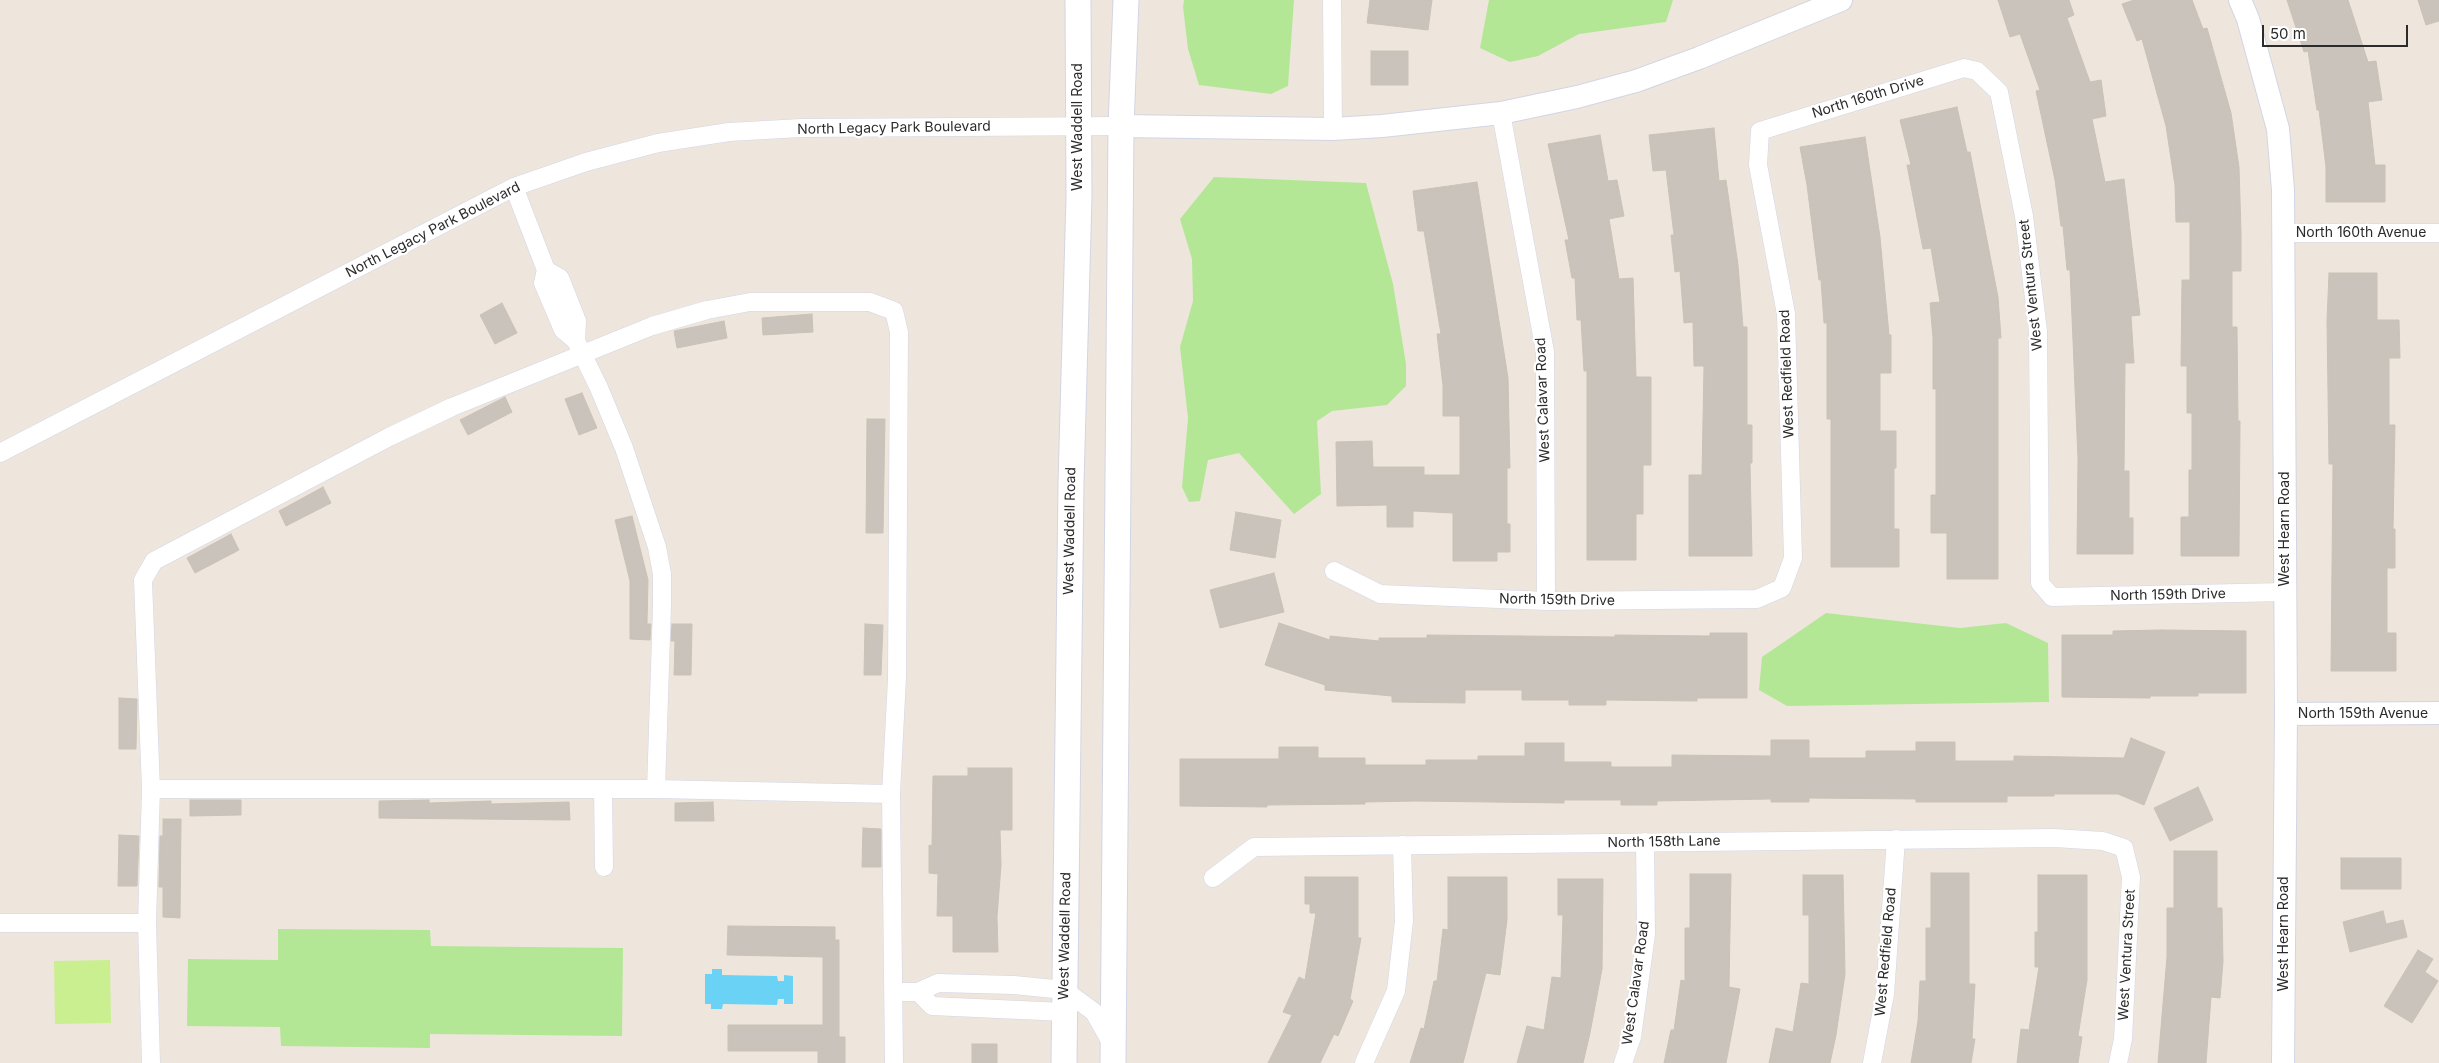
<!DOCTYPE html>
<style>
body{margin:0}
#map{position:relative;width:2439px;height:1063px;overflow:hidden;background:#eee6dc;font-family:Inter,sans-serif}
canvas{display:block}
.scale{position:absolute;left:2262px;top:25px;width:146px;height:22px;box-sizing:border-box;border:2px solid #2b2b2b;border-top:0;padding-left:6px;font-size:15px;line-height:18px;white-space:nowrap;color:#2b2b2b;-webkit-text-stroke:4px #fff;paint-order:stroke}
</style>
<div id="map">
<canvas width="2439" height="1063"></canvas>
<div class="scale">50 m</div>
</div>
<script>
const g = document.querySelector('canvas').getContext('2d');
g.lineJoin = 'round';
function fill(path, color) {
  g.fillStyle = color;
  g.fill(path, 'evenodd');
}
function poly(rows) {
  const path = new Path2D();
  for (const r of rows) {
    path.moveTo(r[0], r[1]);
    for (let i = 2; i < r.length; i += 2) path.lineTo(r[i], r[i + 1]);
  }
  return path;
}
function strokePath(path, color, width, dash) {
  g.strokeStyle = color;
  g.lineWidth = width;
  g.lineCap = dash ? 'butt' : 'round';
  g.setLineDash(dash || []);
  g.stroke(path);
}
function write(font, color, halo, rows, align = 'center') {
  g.font = font + ' Inter,sans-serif';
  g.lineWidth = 4.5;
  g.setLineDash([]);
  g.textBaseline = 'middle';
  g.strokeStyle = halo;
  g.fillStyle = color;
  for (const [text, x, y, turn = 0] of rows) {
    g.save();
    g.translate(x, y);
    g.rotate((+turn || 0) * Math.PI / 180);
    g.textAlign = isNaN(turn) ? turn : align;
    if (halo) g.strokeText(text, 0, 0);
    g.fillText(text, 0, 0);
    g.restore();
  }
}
fill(poly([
 [1184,0,1294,0,1288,86,1271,94,1199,85,1188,49,1183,7],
 [1489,0,1673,0,1666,22,1579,34,1538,56,1510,62,1480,48],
 [1214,177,1366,183,1393,284,1406,364,1406,386,1387,405,1332,411,1317,421,1321,494,1294,514,1239,453,1208,460,1200,501,1189,502,1182,487,1188,418,1180,347,1193,301,1192,259,1180,219],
 [1826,613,1960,628,2006,623,2048,643,2049,702,1787,706,1759,690,1762,657],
 [278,929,430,930,431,946,623,948,622,1036,430,1034,430,1048,281,1046,280,1027,187,1026,188,959,278,960]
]), '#b3e796');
fill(poly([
 [110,960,111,1023,55,1024,54,961]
]), '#c9ef91');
fill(poly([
 [712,969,722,969,722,975,777,976,778,981,784,981,784,975,793,976,793,1004,784,1004,784,999,778,999,777,1005,723,1004,722,1009,711,1009,711,1004,705,1004,705,974,712,974]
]), '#6ad3f5');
const building = poly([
 [1370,0,1432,0,1428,30,1367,23,1370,0],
 [1998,0,2069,0,2074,15,2067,18,2090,82,2101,80,2106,116,2092,119,2105,182,2124,179,2140,315,2131,316,2134,363,2125,363,2124,471,2129,471,2129,518,2133,518,2133,554,2077,554,2078,459,2070,270,2067,270,2063,226,2061,226,2055,180,2036,91,2040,90,2020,34,2010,37,1998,0],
 [2134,0,2192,0,2203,29,2207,28,2231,113,2239,167,2241,233,2241,271,2232,271,2232,327,2237,327,2238,421,2240,421,2239,556,2181,556,2181,517,2189,517,2189,470,2192,470,2192,413,2187,413,2187,366,2181,366,2182,280,2190,280,2190,222,2176,222,2175,185,2166,126,2142,39,2137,41,2122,4,2134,0],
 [2287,0,2348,0,2368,62,2376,61,2382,100,2368,102,2375,165,2385,165,2385,202,2326,202,2326,167,2319,110,2317,110,2308,51,2304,52,2287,0],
 [2418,0,2439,0,2439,21,2426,25,2418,0],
 [1371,51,1408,51,1408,85,1371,85,1371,51],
 [1957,107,1967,152,1970,152,1998,297,2001,338,1998,338,1998,579,1947,579,1947,533,1931,533,1931,495,1936,495,1936,389,1933,389,1933,338,1930,303,1940,302,1931,248,1923,249,1907,165,1911,165,1900,120,1957,107],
 [1714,128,1719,181,1726,180,1738,265,1743,327,1747,327,1747,425,1752,425,1752,463,1750,463,1752,556,1689,556,1689,475,1702,475,1704,366,1694,366,1693,322,1684,323,1680,271,1675,272,1671,235,1674,235,1666,170,1653,171,1649,135,1714,128],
 [1600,135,1608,181,1617,180,1624,216,1609,219,1619,279,1633,278,1636,377,1651,377,1651,465,1643,465,1643,514,1636,514,1636,560,1587,560,1587,371,1584,371,1581,320,1577,320,1575,278,1572,278,1565,240,1569,240,1548,144,1600,135],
 [1865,137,1880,237,1889,335,1891,335,1891,373,1880,373,1880,431,1896,431,1896,468,1894,468,1894,529,1899,529,1899,567,1831,567,1831,419,1827,419,1827,323,1824,323,1821,280,1819,280,1807,185,1800,147,1865,137],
 [1477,182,1508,378,1510,468,1507,468,1507,524,1510,524,1510,552,1497,552,1497,561,1453,561,1453,513,1413,511,1413,527,1387,527,1387,505,1337,506,1336,442,1372,441,1373,467,1424,467,1424,475,1460,475,1460,416,1443,416,1443,386,1437,334,1441,334,1424,231,1418,231,1413,191,1477,182],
 [2329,273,2377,273,2377,320,2399,320,2400,358,2389,358,2389,425,2395,425,2393,529,2395,529,2395,568,2387,568,2387,633,2396,633,2396,671,2331,671,2333,464,2329,464,2327,321,2329,273],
 [502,303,517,333,495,344,480,315,502,303],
 [812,314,813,332,763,335,762,318,812,314],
 [724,321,727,338,677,348,674,331,724,321],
 [582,393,597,428,579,435,565,399,582,393],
 [505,397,512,412,468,435,460,420,505,397],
 [867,419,885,419,883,533,866,533,867,419],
 [323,487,331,503,286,526,279,511,323,487],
 [1236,512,1281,520,1275,558,1230,550,1236,512],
 [632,516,648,580,647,624,651,624,650,640,630,639,630,581,615,520,632,516],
 [231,534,239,550,195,573,187,558,231,534],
 [1274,573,1284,612,1220,628,1210,590,1274,573],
 [1279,623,1330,640,1330,636,1379,641,1379,638,1427,638,1427,635,1615,637,1615,635,1710,636,1710,633,1747,633,1747,698,1697,698,1697,701,1606,700,1606,705,1569,705,1569,700,1522,700,1522,690,1465,690,1465,703,1392,702,1392,696,1325,690,1325,685,1265,665,1279,623],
 [672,624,692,624,691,675,674,675,675,641,671,641,672,624],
 [865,624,883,625,881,675,864,675,865,624],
 [2161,630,2246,631,2246,693,2198,693,2198,696,2150,696,2150,698,2062,697,2062,635,2113,635,2113,631,2161,630],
 [119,698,137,699,136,749,119,749,119,698],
 [2131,738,2165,752,2144,805,2118,794,2054,794,2054,796,2007,796,2007,802,1916,802,1916,799,1809,798,1809,802,1771,802,1771,799,1657,801,1657,805,1621,805,1621,800,1564,800,1564,803,1416,801,1365,802,1365,804,1267,805,1267,807,1180,806,1180,759,1279,759,1279,747,1318,747,1318,758,1365,758,1365,765,1426,765,1426,760,1478,760,1478,756,1525,756,1525,743,1564,743,1564,762,1611,762,1611,767,1672,767,1672,755,1771,756,1771,740,1809,740,1809,758,1866,758,1866,751,1916,751,1916,742,1955,742,1955,761,2014,761,2014,756,2124,758,2131,738],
 [968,768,1012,768,1012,830,1000,830,1001,865,997,917,998,952,953,952,953,916,937,916,938,874,929,873,929,845,932,846,933,776,968,776,968,768],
 [2198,787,2213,820,2170,841,2154,808,2198,787],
 [190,800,241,800,241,815,190,816,190,800],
 [429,800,429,803,491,801,491,804,569,802,570,820,379,818,379,801,429,800],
 [713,802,714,821,675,821,675,803,713,802],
 [163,819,181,819,180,918,163,917,163,887,159,887,160,836,163,836,163,819],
 [863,828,881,829,881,867,862,867,863,828],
 [119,835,139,836,137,886,118,886,119,835],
 [2174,851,2217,851,2217,908,2222,908,2223,962,2220,998,2211,997,2206,1063,2158,1063,2167,957,2167,908,2174,908,2174,851],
 [2341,858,2401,858,2401,889,2341,889,2341,858],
 [1931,873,1969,873,1969,984,1975,984,1972,1039,1975,1039,1971,1063,1911,1063,1918,1021,1920,981,1926,981,1926,928,1931,928,1931,873],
 [1690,874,1731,874,1729,987,1740,989,1726,1063,1664,1063,1671,1030,1674,1030,1681,980,1685,981,1685,928,1690,928,1690,874],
 [1803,875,1843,875,1845,974,1836,1035,1830,1063,1769,1063,1776,1028,1793,1032,1801,983,1809,984,1809,915,1803,915,1803,875],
 [2038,875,2087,875,2087,980,2078,1036,2082,1037,2078,1063,2017,1063,2021,1029,2029,1030,2039,967,2035,967,2035,932,2038,932,2038,875],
 [1305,877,1358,877,1358,938,1361,938,1350,999,1353,1001,1338,1036,1334,1034,1320,1063,1268,1063,1292,1015,1283,1012,1299,977,1305,980,1316,913,1310,913,1310,904,1305,904,1305,877],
 [1448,877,1507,877,1507,920,1500,975,1486,973,1463,1063,1410,1063,1421,1028,1424,1029,1434,981,1437,981,1443,929,1448,930,1448,877],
 [1558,879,1603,879,1602,969,1590,1033,1583,1063,1517,1063,1527,1026,1544,1030,1552,977,1561,978,1563,915,1558,915,1558,879],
 [2383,911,2386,924,2403,920,2407,937,2350,952,2343,922,2383,911],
 [728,926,835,927,835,940,839,940,839,1037,845,1037,845,1063,818,1063,818,1051,728,1051,728,1025,823,1025,823,957,727,955,728,926],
 [2418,950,2433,959,2425,972,2438,981,2412,1023,2384,1006,2418,950],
 [972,1044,997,1044,997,1063,972,1063,972,1044]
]);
fill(building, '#c9c3bc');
strokePath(building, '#c9c2b6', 1);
const minor = poly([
 [1332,0,1333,129],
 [1501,113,1545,352,1546,601],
 [514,187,546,270,543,283,563,330,576,341],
 [2283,233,2439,233],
 [546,270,560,278,577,321,576,341,599,388,624,448,657,547,662,574,662,606,656,789],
 [0,453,514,187,586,162,658,143,729,132,801,128,1121,126],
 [1334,571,1380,594,1546,601,1757,599,1782,588,1793,558,1786,314,1758,165,1760,131,1964,68,1977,71,1999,92,2024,216,2038,331,2040,583,2052,597,2285,592],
 [151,789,656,789,891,794],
 [603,789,604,867],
 [1213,878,1254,847,2054,838,2103,841,2124,848,2131,877,2123,1039,2118,1063],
 [0,923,147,923],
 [893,992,918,992,938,983,1014,985,1064,990,1094,1012,1112,1044],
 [918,992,932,1006,1064,1012],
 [151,1063,147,923,151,789,143,580,154,561,389,437,452,407,652,326,707,310,750,302,870,302,894,311,899,332,897,678,891,794,894,1063],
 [1364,1063,1396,991,1404,921,1402,845],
 [1623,1063,1632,1037,1646,934,1645,842],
 [1872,1063,1885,994,1896,839]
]);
const tertiary = poly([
 [2240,0,2248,19,2278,129,2283,190,2286,714,2283,1063],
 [1121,126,1333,129,1382,126,1501,113,1577,97,1636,81,1699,58,1841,0],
 [2286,714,2439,713]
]);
const secondary = poly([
 [1064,1063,1071,483,1079,197,1078,0],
 [1113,1063,1121,126,1126,0]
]);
strokePath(minor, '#d2d5e5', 19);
strokePath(tertiary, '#d2d5e5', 24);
strokePath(secondary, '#d2d5e5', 27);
strokePath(minor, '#fff', 18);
strokePath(tertiary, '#fff', 22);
strokePath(secondary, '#fff', 25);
write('14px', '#2b2b2b', '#fff', [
 ["North 160th Drive",1868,97,-17],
 ["West Waddell Road",1078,127,-90],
 ["North Legacy Park Boulevard",894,128,-1],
 ["North Legacy Park Boulevard",433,230,-27],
 ["North 160th Avenue",2361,233],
 ["West Ventura Street",2031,285,-96],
 ["West Redfield Road",1787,374,-92],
 ["West Calavar Road",1543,400,-92],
 ["West Hearn Road",2285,529,-90],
 ["West Waddell Road",1070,531,-89],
 ["North 159th Drive",2168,595,-1],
 ["North 159th Drive",1557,600,1],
 ["North 159th Avenue",2363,714],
 ["North 158th Lane",1664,842,-1],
 ["West Hearn Road",2284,934,-90],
 ["West Waddell Road",1065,936,-89],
 ["West Redfield Road",1886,952,-85],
 ["West Ventura Street",2127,955,-87],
 ["West Calavar Road",1636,983,-82]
]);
</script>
